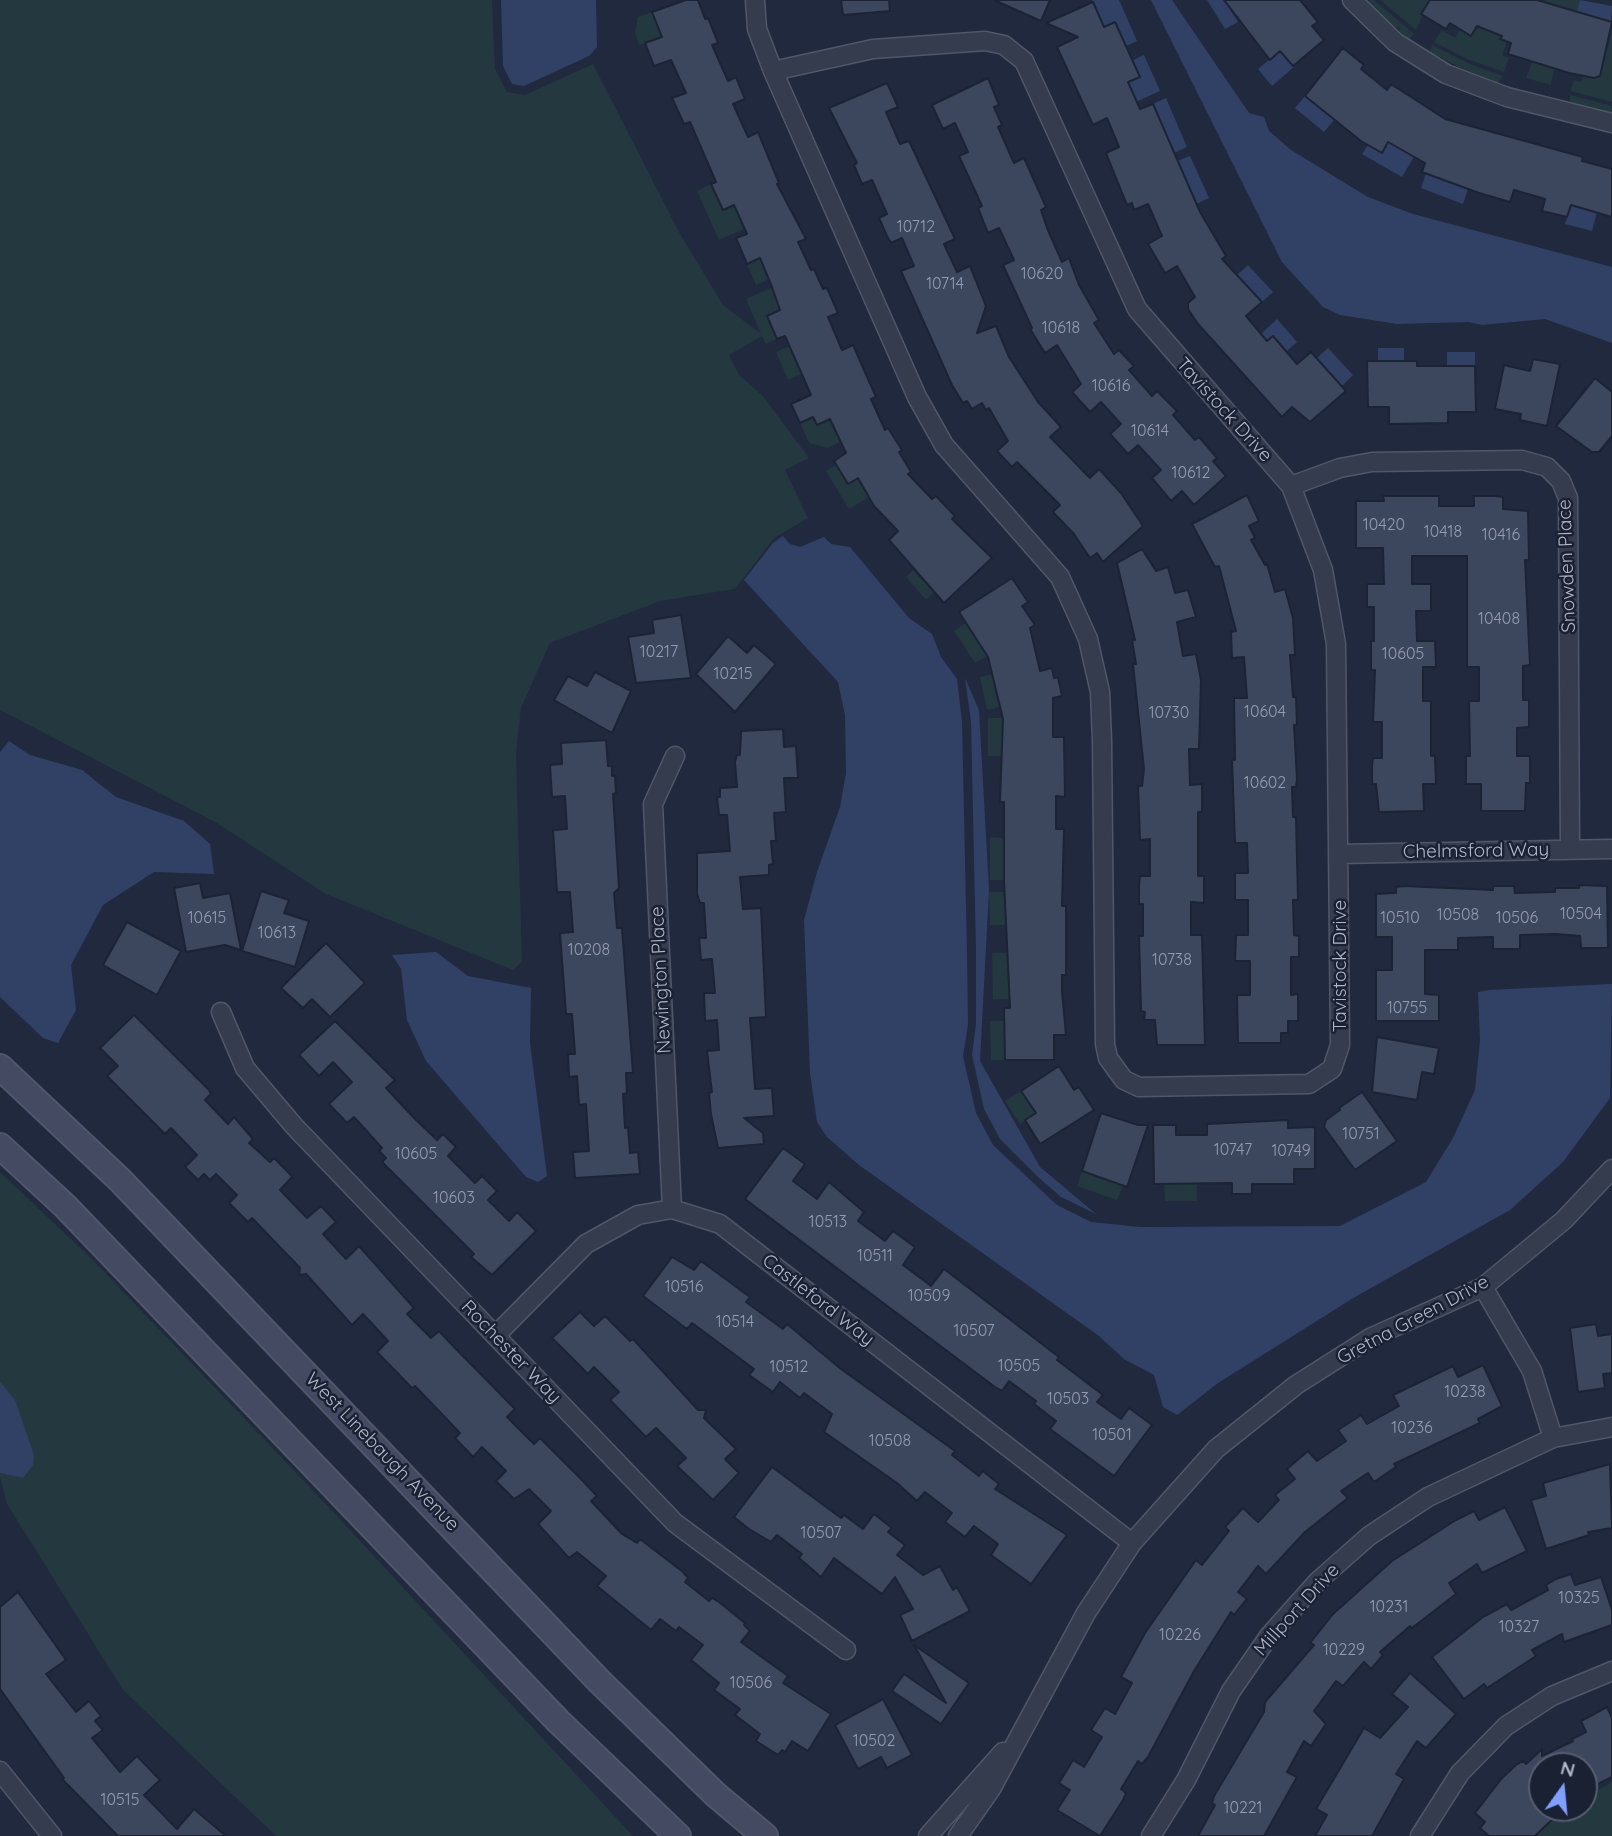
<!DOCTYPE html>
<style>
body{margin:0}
#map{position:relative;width:1612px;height:1836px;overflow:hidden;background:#21293e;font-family:Quicksand,sans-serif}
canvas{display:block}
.north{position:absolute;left:1528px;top:1752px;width:70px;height:70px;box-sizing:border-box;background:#1a2133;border:2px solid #565d6f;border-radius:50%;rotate:15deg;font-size:19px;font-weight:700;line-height:28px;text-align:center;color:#b1b7c9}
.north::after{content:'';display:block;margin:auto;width:24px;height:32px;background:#80a0ff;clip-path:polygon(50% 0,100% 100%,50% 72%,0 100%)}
</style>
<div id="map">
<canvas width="1612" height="1836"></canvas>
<div class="north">N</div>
</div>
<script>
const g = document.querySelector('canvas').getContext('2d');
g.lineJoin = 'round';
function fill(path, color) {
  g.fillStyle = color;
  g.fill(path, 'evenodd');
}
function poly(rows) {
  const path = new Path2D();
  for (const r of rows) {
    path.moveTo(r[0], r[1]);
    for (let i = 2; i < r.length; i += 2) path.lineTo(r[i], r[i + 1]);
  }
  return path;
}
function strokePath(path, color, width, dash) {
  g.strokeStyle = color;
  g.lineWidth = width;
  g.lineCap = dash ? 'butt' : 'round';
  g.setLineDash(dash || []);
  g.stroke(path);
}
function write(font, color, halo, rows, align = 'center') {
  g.font = font + ' Quicksand,sans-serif';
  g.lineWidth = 5;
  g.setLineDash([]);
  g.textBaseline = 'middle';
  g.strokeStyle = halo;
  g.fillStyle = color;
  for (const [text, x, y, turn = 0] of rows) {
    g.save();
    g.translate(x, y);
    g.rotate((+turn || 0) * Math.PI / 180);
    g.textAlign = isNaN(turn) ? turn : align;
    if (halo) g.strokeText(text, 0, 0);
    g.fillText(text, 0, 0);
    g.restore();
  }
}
fill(poly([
 [0,0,492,0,495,69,507,92,525,95,593,64,680,234,723,305,761,334,746,299,771,288,780,310,767,316,777,339,766,344,762,336,729,355,739,375,763,396,809,458,785,470,808,518,774,538,735,589,660,601,550,643,521,708,516,753,522,962,513,970,326,894,215,822,0,710],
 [1370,0,1374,0,1414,34,1409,39,1399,31,1401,27,1395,28,1368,4],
 [1380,0,1430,0,1416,30],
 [1544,0,1580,0,1576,13,1567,11,1551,68,1554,69,1551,85,1526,78,1553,6],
 [1490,3,1501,39,1507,42,1502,55,1509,58,1504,72,1467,59,1434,42,1442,30,1455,38,1460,29,1471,35],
 [652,12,662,37,639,45,635,33,638,17],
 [1612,31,1612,102,1570,91,1574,80,1581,82,1584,72,1589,77,1600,76],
 [1432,45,1470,64,1503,76,1498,83,1463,69,1430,52],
 [1570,95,1612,106,1612,113,1570,102],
 [711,184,723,210,734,205,744,229,719,240,697,191],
 [760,258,769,279,756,285,747,264],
 [790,346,802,374,788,380,776,352],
 [813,417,817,425,830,419,841,441,828,448,809,443,800,423],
 [836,465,848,484,858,478,869,497,849,509,826,471],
 [913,570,934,592,926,600,906,577],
 [966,623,987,656,975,663,954,631],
 [992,674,999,707,987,710,980,677],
 [988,718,1003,718,1003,756,988,756],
 [990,837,1003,838,1004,880,990,880],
 [989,892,1005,892,1005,925,990,925],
 [992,953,1009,953,1010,999,993,999],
 [990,1021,1005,1021,1005,1060,991,1060],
 [1021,1091,1036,1113,1020,1124,1005,1101],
 [1082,1171,1123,1185,1117,1200,1077,1186],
 [0,1172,91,1258,325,1503,633,1836,276,1836,123,1690,7,1504,0,1477],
 [1197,1183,1197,1201,1165,1201,1164,1184],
 [1612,1782,1612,1836,1521,1836,1522,1833,1566,1808,1584,1808,1584,1798]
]), '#23383f');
fill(poly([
 [501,0,596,0,597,47,589,56,524,86,512,84,503,66],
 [1092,0,1119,0,1137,41,1126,46,1116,23,1104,27],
 [1151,0,1172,0,1249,113,1264,117,1269,131,1291,150,1368,197,1413,214,1612,267,1612,343,1545,319,1482,325,1469,322,1397,324,1340,315,1323,307,1282,262],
 [1207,0,1224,0,1238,22,1225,29],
 [1580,0,1612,6,1611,22,1576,13],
 [1280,51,1294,67,1272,86,1258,69],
 [1144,55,1160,91,1136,102,1128,82,1140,77,1133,60],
 [1305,96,1334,120,1324,132,1295,108],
 [1166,98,1187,147,1174,153,1153,104],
 [1388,142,1415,155,1402,177,1362,154,1368,145,1382,153],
 [1190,156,1209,198,1196,204,1177,161],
 [1426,173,1468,189,1463,204,1421,188],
 [1571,205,1597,212,1592,231,1565,224],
 [1248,265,1273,292,1262,302,1237,275],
 [1277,319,1297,342,1287,351,1273,336,1268,341,1261,334],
 [1328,348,1353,375,1342,386,1316,359],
 [1378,348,1404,348,1404,361,1378,361],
 [1447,352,1475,352,1475,366,1447,366],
 [783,536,790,544,800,547,824,537,831,544,850,547,909,618,932,634,941,657,957,679,962,722,967,952,968,1025,963,1056,976,1113,993,1145,1057,1205,1091,1222,1140,1227,1340,1226,1426,1182,1453,1138,1475,1090,1480,1040,1478,992,1489,990,1612,984,1610,1098,1563,1162,1510,1210,1355,1297,1218,1383,1177,1415,1163,1407,1154,1375,1124,1359,1099,1336,859,1165,827,1137,817,1122,810,1073,804,920,817,872,840,807,846,773,845,715,838,682,744,580,773,543],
 [965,678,979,710,989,890,980,1061,1040,1167,1096,1214,1061,1197,1039,1178,1000,1139,984,1109,972,1055,976,1024,976,951,971,722],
 [9,741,30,755,82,770,116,797,184,821,210,844,214,874,154,872,103,905,71,965,76,1010,58,1043,43,1038,0,997,0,752],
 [436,952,468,976,531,988,530,1043,547,1176,538,1182,526,1177,426,1061,407,1020,401,969,392,955],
 [0,1382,15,1400,34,1455,33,1465,23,1478,0,1473]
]), '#314065');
const building = poly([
 [686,0,698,0,705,19,708,18,718,43,712,45,728,81,736,77,745,99,733,104,748,137,758,132,779,183,777,184,806,239,798,242,811,270,814,269,823,289,827,288,838,313,828,317,842,350,853,345,876,397,871,399,885,430,888,428,902,450,899,452,911,472,908,474,932,499,936,496,955,516,952,519,992,558,944,603,889,540,898,531,874,506,858,478,848,484,834,461,846,453,830,419,817,425,813,417,800,423,791,404,811,395,785,336,777,339,767,316,780,310,772,287,760,258,747,264,736,238,747,234,734,205,723,210,711,184,716,182,690,122,684,124,672,98,686,93,671,60,654,66,645,43,662,37,652,12,686,0],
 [841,0,889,0,890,11,843,15,841,0],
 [994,0,1050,0,1041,21,994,0],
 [1224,0,1300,0,1318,22,1312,26,1324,40,1293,66,1280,51,1270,60,1224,0],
 [1430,0,1537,0,1612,22,1600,76,1594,78,1569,73,1508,54,1511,43,1500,39,1502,36,1477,26,1471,36,1450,23,1446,29,1421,14,1430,0],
 [1093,2,1104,27,1115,22,1140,77,1128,82,1140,109,1153,104,1200,212,1226,256,1222,259,1262,302,1246,316,1267,341,1273,336,1297,364,1311,352,1346,391,1310,422,1292,407,1282,417,1198,324,1188,309,1188,303,1195,297,1177,266,1165,273,1148,244,1162,236,1148,204,1134,210,1132,203,1127,205,1106,153,1119,147,1107,118,1093,125,1057,47,1078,37,1046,23,1093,2],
 [1343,48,1364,65,1361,69,1387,90,1391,84,1445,119,1583,157,1582,161,1612,169,1612,217,1571,205,1567,217,1542,211,1545,199,1514,190,1510,202,1479,193,1422,172,1425,163,1388,142,1382,153,1361,141,1305,96,1343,48],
 [988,78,999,105,994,107,1002,125,998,127,1014,163,1024,158,1046,207,1041,210,1047,228,1062,262,1069,258,1079,285,1099,320,1094,323,1114,354,1119,350,1134,366,1129,370,1152,396,1157,391,1177,411,1173,415,1195,440,1199,437,1217,458,1213,461,1226,476,1194,505,1182,491,1171,501,1152,478,1161,470,1138,445,1128,454,1110,434,1121,424,1101,402,1090,412,1072,392,1081,384,1057,345,1045,353,1030,329,1032,328,1003,265,1014,260,999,228,988,233,978,208,982,206,959,156,968,152,955,123,943,129,932,105,988,78],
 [887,83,898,107,886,112,900,144,909,141,955,239,944,244,957,272,970,266,986,306,977,333,996,326,1009,357,1038,402,1061,427,1050,437,1090,478,1099,469,1121,493,1143,526,1103,562,1097,553,1090,558,1074,534,1053,512,1060,505,1017,462,1012,467,997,451,1008,441,989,408,986,410,982,403,972,409,967,401,963,403,952,385,901,271,914,266,902,238,891,243,887,236,879,218,887,214,872,180,862,184,854,165,857,163,829,108,887,83],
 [1533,359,1560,364,1547,426,1520,420,1521,414,1495,409,1504,365,1530,371,1533,359],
 [1367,361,1417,361,1417,366,1475,366,1476,412,1448,412,1448,423,1389,424,1389,407,1368,407,1367,361],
 [1595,378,1612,392,1612,436,1599,452,1592,452,1556,426,1595,378],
 [1247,495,1259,521,1249,526,1255,538,1251,540,1265,565,1267,564,1275,592,1285,589,1293,618,1295,655,1290,655,1293,697,1296,697,1297,725,1294,725,1297,779,1296,787,1292,787,1293,817,1296,817,1298,900,1293,900,1294,935,1299,936,1299,957,1291,957,1291,995,1298,994,1298,1021,1288,1021,1288,1033,1281,1033,1281,1043,1238,1043,1237,995,1250,995,1250,961,1235,961,1236,935,1248,935,1248,900,1235,900,1235,873,1248,873,1247,843,1235,843,1232,760,1235,760,1234,698,1247,698,1244,657,1232,658,1231,632,1236,631,1219,566,1215,567,1192,524,1247,495],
 [1383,496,1439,496,1439,506,1474,506,1474,496,1495,496,1503,497,1503,509,1528,511,1529,560,1525,560,1530,665,1523,666,1523,700,1529,700,1529,727,1517,728,1517,756,1530,756,1530,783,1526,783,1525,811,1481,811,1481,784,1466,784,1466,756,1470,756,1469,701,1479,701,1479,667,1467,667,1467,556,1412,556,1412,584,1431,584,1431,611,1416,611,1417,641,1435,641,1436,667,1423,667,1423,701,1431,701,1431,756,1435,756,1436,784,1423,784,1424,811,1379,812,1376,784,1372,784,1372,766,1373,758,1382,758,1382,722,1373,722,1375,670,1371,670,1371,641,1374,641,1374,607,1367,607,1367,584,1384,584,1383,548,1356,548,1356,501,1384,501,1383,496],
 [1142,549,1156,571,1168,567,1175,593,1188,590,1196,617,1177,622,1183,656,1196,654,1201,680,1199,749,1189,749,1190,785,1202,784,1202,812,1198,812,1198,876,1204,876,1204,903,1191,902,1191,935,1202,935,1205,1045,1157,1045,1155,1020,1144,1020,1145,1012,1141,1011,1139,936,1143,936,1143,904,1139,904,1139,885,1140,876,1150,876,1150,839,1140,840,1138,786,1142,786,1144,769,1133,664,1136,664,1132,640,1135,640,1117,563,1142,549],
 [1012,578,1028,602,1022,606,1035,625,1030,628,1040,671,1052,668,1054,678,1058,677,1062,696,1053,698,1053,737,1064,737,1065,797,1056,796,1056,829,1064,829,1062,906,1066,906,1066,975,1062,975,1062,991,1066,1035,1054,1035,1054,1060,1005,1060,1004,1008,1010,1008,1004,880,1004,802,1000,802,1003,719,988,657,959,612,1012,578],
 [681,615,691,678,636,683,628,637,654,633,652,620,681,615],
 [728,636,747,653,754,645,776,664,735,712,696,674,728,636],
 [595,672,631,691,612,733,554,700,568,676,587,686,595,672],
 [783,729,784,747,796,746,798,778,784,778,786,812,774,813,776,841,771,841,773,864,769,865,769,875,740,877,743,909,761,908,766,1017,750,1018,755,1089,772,1088,774,1116,744,1118,763,1133,764,1144,718,1148,711,1114,709,1093,712,1092,707,1051,719,1050,717,1020,705,1021,704,993,715,993,712,959,701,960,699,938,706,938,704,903,700,903,697,894,697,853,730,851,727,815,719,815,717,797,720,797,720,788,737,787,735,762,737,755,740,755,741,731,783,729],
 [606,740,608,766,612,766,612,776,615,776,616,793,613,794,619,888,614,893,617,928,622,928,633,1073,626,1073,627,1093,623,1094,625,1128,628,1127,630,1153,638,1152,640,1174,575,1178,573,1152,589,1151,586,1104,579,1105,577,1076,569,1077,568,1054,575,1054,572,1014,566,1014,560,933,573,932,570,892,557,892,553,830,567,829,565,796,552,797,550,765,562,764,561,743,606,740],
 [200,883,203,898,230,893,241,950,225,945,186,952,174,888,200,883],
 [1579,885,1607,886,1608,948,1581,948,1580,936,1556,934,1520,935,1520,949,1493,949,1493,937,1458,938,1458,950,1425,950,1425,994,1439,995,1439,1021,1376,1021,1376,970,1392,970,1392,937,1376,937,1376,894,1396,893,1396,887,1404,886,1493,890,1493,886,1514,886,1515,893,1555,892,1555,888,1579,888,1579,885],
 [261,891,289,900,284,913,309,921,295,967,242,951,261,891],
 [127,922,181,951,157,995,103,965,127,922],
 [326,943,365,983,330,1017,312,999,303,1008,281,988,326,943],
 [134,1015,209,1090,211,1094,205,1100,228,1124,234,1117,253,1139,249,1143,270,1162,274,1158,288,1172,292,1177,280,1190,307,1218,321,1206,336,1222,323,1234,346,1259,359,1246,414,1308,407,1314,431,1338,439,1331,454,1347,515,1409,507,1417,534,1444,540,1438,581,1479,597,1496,591,1501,622,1534,637,1543,640,1539,683,1572,688,1578,685,1582,709,1601,712,1598,719,1602,745,1623,744,1625,750,1631,741,1642,788,1676,783,1683,831,1714,808,1751,792,1741,785,1752,782,1750,778,1755,756,1741,760,1734,735,1715,740,1709,714,1690,719,1683,691,1660,703,1645,679,1627,676,1631,660,1619,651,1630,597,1586,606,1576,577,1552,569,1558,538,1524,551,1511,529,1489,514,1499,496,1481,506,1471,482,1447,473,1457,455,1438,460,1433,415,1386,412,1388,377,1352,388,1341,363,1314,352,1325,306,1274,299,1275,300,1268,252,1218,248,1222,229,1203,237,1195,216,1174,210,1180,204,1174,198,1180,185,1167,197,1155,171,1128,165,1134,107,1076,118,1066,100,1048,134,1015],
 [335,1021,395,1080,386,1088,414,1118,437,1140,443,1134,456,1147,448,1156,475,1183,482,1176,497,1191,488,1200,509,1221,517,1212,536,1231,492,1275,471,1257,474,1254,382,1162,386,1158,379,1151,382,1148,354,1117,347,1123,329,1104,352,1082,333,1062,319,1076,299,1055,335,1021],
 [1377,1037,1439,1048,1434,1074,1422,1072,1417,1100,1372,1092,1377,1037],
 [1059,1066,1074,1090,1079,1087,1094,1110,1040,1144,1025,1120,1036,1113,1021,1091,1059,1066],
 [1362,1092,1397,1141,1355,1170,1324,1127,1326,1120,1340,1110,1339,1108,1362,1092],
 [1101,1113,1138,1125,1148,1125,1127,1187,1082,1171,1101,1113],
 [1288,1120,1288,1128,1315,1127,1315,1169,1294,1169,1294,1184,1252,1184,1252,1194,1232,1194,1232,1183,1154,1184,1153,1125,1176,1125,1176,1135,1207,1135,1207,1124,1288,1120],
 [783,1148,805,1164,793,1181,817,1199,829,1182,864,1212,858,1221,885,1241,893,1231,915,1247,903,1265,931,1286,944,1269,1059,1357,1057,1360,1103,1395,1097,1402,1121,1419,1129,1408,1152,1425,1114,1476,1050,1429,1056,1421,1034,1404,1036,1401,1009,1381,1002,1391,995,1387,745,1199,783,1148],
 [672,1257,694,1270,701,1261,750,1297,746,1302,783,1329,787,1324,841,1369,955,1451,952,1455,979,1476,983,1471,999,1484,995,1489,1067,1535,1031,1584,991,1555,998,1544,974,1526,965,1537,945,1522,952,1513,925,1492,917,1501,897,1483,824,1432,832,1414,804,1393,800,1398,780,1382,773,1392,749,1375,754,1369,692,1323,687,1329,643,1296,672,1257],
 [580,1312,594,1326,605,1316,630,1341,633,1339,698,1410,706,1410,704,1418,736,1449,725,1459,739,1473,713,1500,677,1466,686,1458,656,1428,646,1437,610,1400,619,1392,594,1367,588,1374,552,1338,580,1312],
 [1596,1324,1598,1336,1612,1334,1612,1373,1603,1374,1605,1388,1578,1392,1570,1328,1596,1324],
 [1483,1365,1502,1406,1478,1419,1480,1423,1394,1464,1396,1467,1374,1482,1368,1473,1341,1491,1348,1498,1305,1532,1266,1574,1258,1566,1238,1592,1247,1599,1234,1615,1231,1612,1194,1671,1148,1757,1142,1764,1138,1761,1121,1789,1126,1793,1123,1800,1100,1836,1057,1810,1070,1790,1059,1783,1073,1760,1084,1767,1102,1737,1091,1730,1105,1708,1115,1714,1132,1683,1121,1677,1145,1633,1196,1560,1202,1565,1229,1531,1225,1527,1243,1508,1258,1522,1279,1500,1275,1495,1295,1479,1287,1469,1308,1451,1317,1461,1346,1441,1338,1430,1361,1415,1367,1424,1399,1406,1393,1395,1453,1366,1458,1377,1483,1365],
 [1610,1464,1612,1528,1588,1532,1589,1535,1546,1549,1531,1500,1546,1496,1543,1483,1610,1464],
 [772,1467,841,1518,844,1515,863,1529,874,1514,892,1528,888,1532,905,1545,897,1555,923,1575,940,1566,953,1590,957,1587,970,1611,912,1641,900,1615,913,1609,895,1577,882,1594,834,1558,821,1577,799,1558,802,1554,777,1535,771,1542,749,1529,734,1517,772,1467],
 [1505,1507,1527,1551,1482,1573,1477,1564,1449,1583,1456,1594,1412,1628,1410,1626,1380,1652,1383,1655,1371,1669,1364,1662,1343,1686,1336,1681,1314,1711,1326,1724,1311,1746,1304,1741,1287,1772,1297,1777,1264,1836,1198,1836,1215,1805,1212,1803,1214,1796,1264,1712,1265,1702,1314,1645,1310,1643,1333,1614,1392,1561,1456,1520,1474,1511,1479,1520,1505,1507],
 [1571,1574,1575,1585,1601,1577,1612,1610,1612,1625,1564,1642,1562,1634,1532,1650,1536,1656,1487,1688,1484,1684,1464,1699,1432,1657,1483,1617,1507,1604,1511,1610,1548,1590,1546,1585,1556,1579,1571,1574],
 [18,1592,66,1660,46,1674,76,1712,89,1701,101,1716,95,1721,103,1730,92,1738,120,1772,137,1756,160,1780,144,1795,177,1829,194,1809,226,1836,118,1836,62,1779,64,1778,0,1689,0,1607,18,1592],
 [914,1645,969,1683,941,1724,892,1691,904,1674,946,1703,914,1645],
 [1410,1673,1456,1714,1426,1748,1417,1741,1396,1774,1404,1779,1372,1836,1315,1836,1327,1815,1316,1809,1364,1728,1380,1738,1408,1707,1392,1694,1410,1673],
 [883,1699,912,1755,887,1768,881,1757,858,1769,835,1725,883,1699],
 [1607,1707,1612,1718,1612,1777,1584,1791,1584,1766,1542,1766,1542,1808,1564,1808,1535,1836,1489,1836,1480,1828,1485,1822,1475,1813,1502,1778,1516,1765,1523,1761,1526,1764,1542,1749,1542,1756,1573,1741,1572,1739,1586,1732,1581,1721,1607,1707]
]);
fill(building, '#3c475e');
strokePath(building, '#1c2335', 2);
const street = poly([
 [755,0,757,29,773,71,917,397,944,445,1060,577,1088,639,1100,692,1102,741,1105,1044,1108,1058,1124,1080,1139,1087,1309,1084,1332,1069,1340,1045,1336,644,1323,570,1291,486,1137,309,1024,61,1004,45,985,41,873,49,773,71],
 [1352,0,1395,42,1446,74,1507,97,1612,123],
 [1291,486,1340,468,1372,462,1522,460,1547,467,1561,481,1568,498,1570,848],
 [1339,854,1612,849],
 [221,1012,245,1068,294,1126,675,1523,846,1650],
 [672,1209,653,804,675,756],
 [1483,1287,1532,1371,1553,1438],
 [496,1335,586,1244,638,1215,672,1209,720,1224,1132,1543],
 [0,1771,52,1836],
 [928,1836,1003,1752],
 [958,1836,991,1789,1086,1613,1132,1543,1216,1449,1296,1385,1370,1338,1483,1287,1564,1220,1612,1169],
 [1151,1836,1186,1780,1231,1691,1269,1636,1318,1581,1369,1536,1428,1497,1553,1438,1612,1427],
 [1420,1836,1460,1773,1506,1726,1552,1696,1612,1671]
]);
const secondary = poly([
 [0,1067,120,1180,600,1682,716,1795,765,1836],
 [0,1146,65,1206,558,1721,678,1836]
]);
strokePath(street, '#505769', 21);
strokePath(secondary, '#505769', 28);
strokePath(street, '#353c4e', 18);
strokePath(secondary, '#434a61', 24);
write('16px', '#949bae', null, [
 ["10712",916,227],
 ["10620",1042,274],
 ["10714",945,284],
 ["10618",1061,328],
 ["10616",1111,386],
 ["10614",1150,431],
 ["10612",1191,473],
 ["10420",1384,525],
 ["10418",1443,532],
 ["10416",1501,535],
 ["10408",1499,619],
 ["10217",659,652],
 ["10605",1403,654],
 ["10215",733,674],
 ["10604",1265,712],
 ["10730",1169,713],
 ["10602",1265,783],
 ["10504",1581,914],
 ["10508",1458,915],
 ["10615",207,918],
 ["10510",1400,918],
 ["10506",1517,918],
 ["10613",277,933],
 ["10208",589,950],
 ["10738",1172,960],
 ["10755",1407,1008],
 ["10751",1361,1134],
 ["10747",1233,1150],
 ["10749",1291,1151],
 ["10605",416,1154],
 ["10603",454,1198],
 ["10513",828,1222],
 ["10511",875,1256],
 ["10516",684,1287],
 ["10509",929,1296],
 ["10514",735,1322],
 ["10507",974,1331],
 ["10505",1019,1366],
 ["10512",789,1367],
 ["10238",1465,1392],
 ["10503",1068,1399],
 ["10236",1412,1428],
 ["10501",1112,1435],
 ["10508",890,1441],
 ["10507",821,1533],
 ["10325",1579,1598],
 ["10231",1389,1607],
 ["10327",1519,1627],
 ["10226",1180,1635],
 ["10229",1344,1650],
 ["10506",751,1683],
 ["10502",874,1741],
 ["10515",120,1800],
 ["10221",1243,1808]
]);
write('19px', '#b1b7c9', '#1a2133', [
 ["Tavistock Drive",1224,410,48],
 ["Snowden Place",1567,566,-92],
 ["Chelmsford Way",1476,851,-1],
 ["Tavistock Drive",1340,966,-90],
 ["Newington Place",661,980,-93],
 ["Castleford Way",818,1300,38],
 ["Gretna Green Drive",1413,1320,-28],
 ["Rochester Way",511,1352,46],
 ["West Linebaugh Avenue",382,1452,46],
 ["Millport Drive",1297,1610,-48]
]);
</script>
